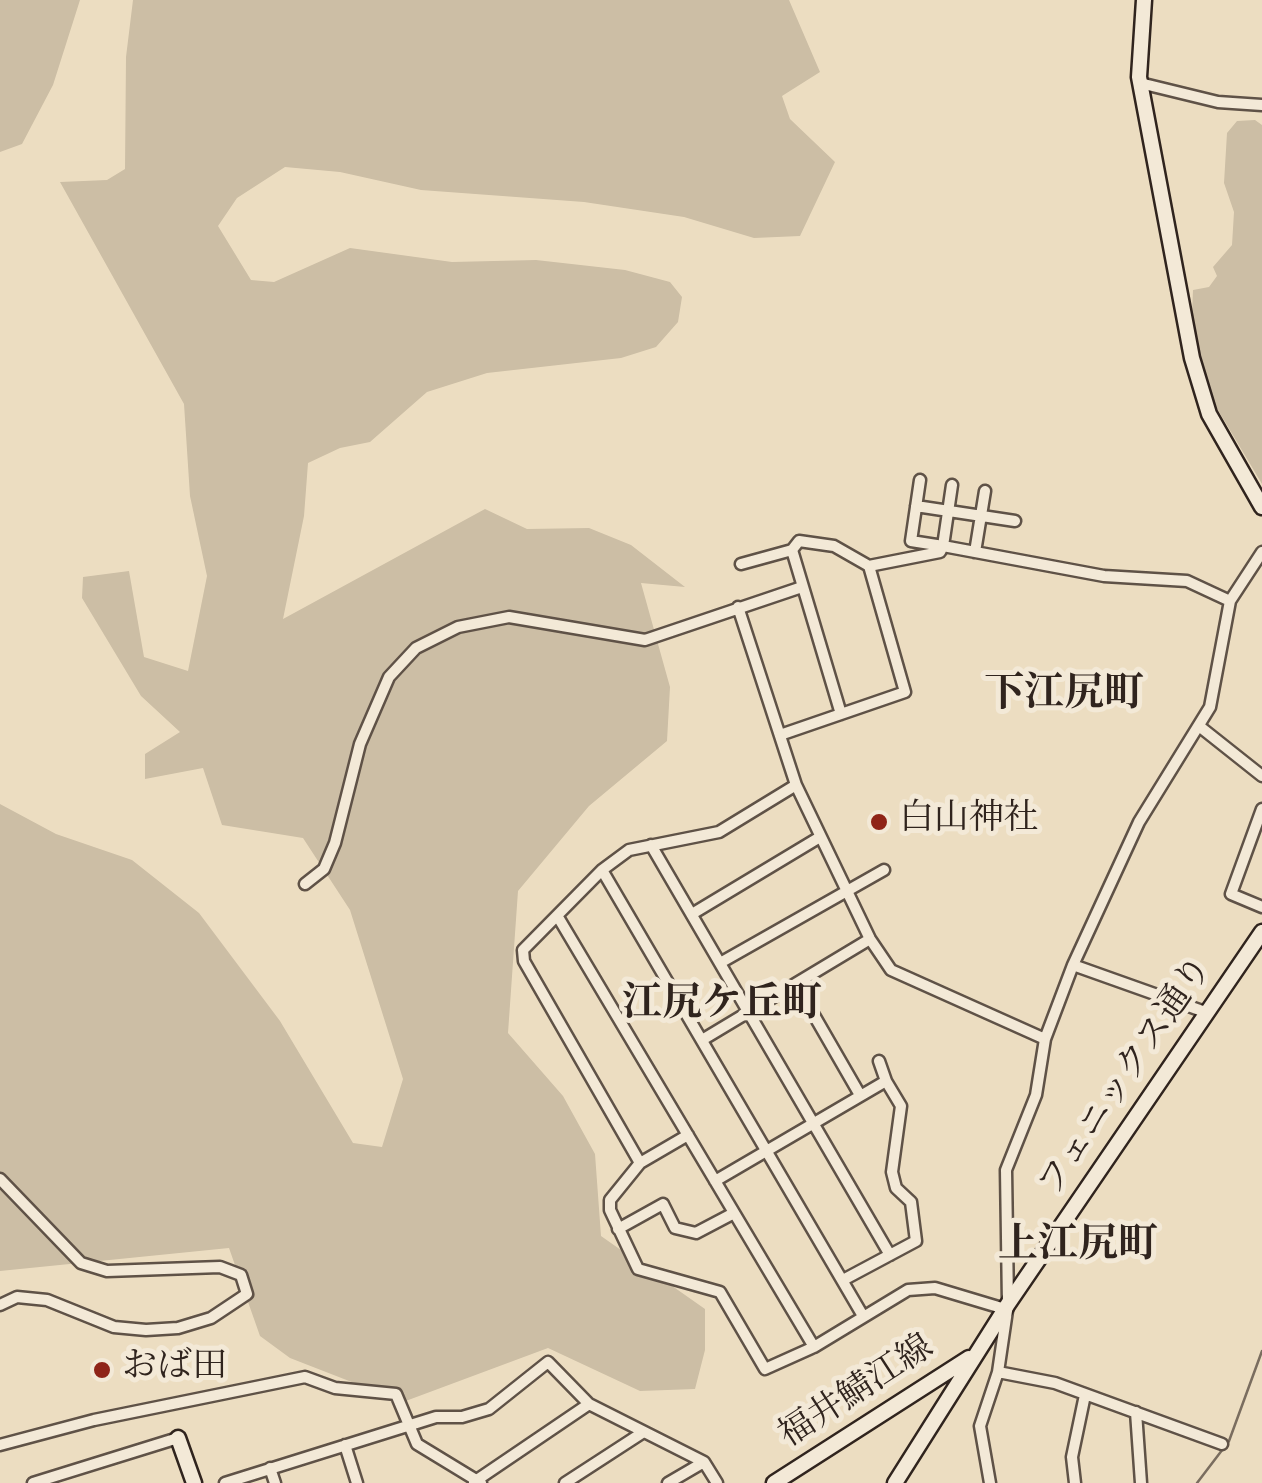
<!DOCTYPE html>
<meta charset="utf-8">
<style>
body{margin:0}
canvas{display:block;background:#ecddc1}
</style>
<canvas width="1262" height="1483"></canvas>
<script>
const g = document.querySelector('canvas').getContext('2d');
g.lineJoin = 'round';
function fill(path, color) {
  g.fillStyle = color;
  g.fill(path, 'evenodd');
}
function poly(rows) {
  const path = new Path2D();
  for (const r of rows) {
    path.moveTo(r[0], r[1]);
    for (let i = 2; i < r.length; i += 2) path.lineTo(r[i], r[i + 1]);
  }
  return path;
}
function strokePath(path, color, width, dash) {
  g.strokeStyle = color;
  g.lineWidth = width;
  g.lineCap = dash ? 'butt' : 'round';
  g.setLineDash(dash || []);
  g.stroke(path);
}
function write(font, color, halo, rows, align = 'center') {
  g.font = font + ' Vollkorn,"Noto Serif JP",serif';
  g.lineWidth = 10;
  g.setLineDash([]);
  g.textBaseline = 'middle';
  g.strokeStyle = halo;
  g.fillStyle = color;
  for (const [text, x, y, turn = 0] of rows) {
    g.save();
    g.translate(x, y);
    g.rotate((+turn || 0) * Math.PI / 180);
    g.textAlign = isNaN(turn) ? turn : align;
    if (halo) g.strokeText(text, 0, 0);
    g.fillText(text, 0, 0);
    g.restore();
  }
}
fill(poly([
 [0,0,80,0,53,85,22,144,0,152],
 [133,0,789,0,820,72,782,96,790,119,835,162,800,236,754,238,684,217,584,202,421,190,340,172,285,167,237,198,218,226,251,280,274,282,350,248,452,262,536,260,625,270,670,282,682,297,678,322,656,347,621,358,487,373,427,392,370,442,340,448,308,463,304,516,283,619,485,509,527,529,589,528,631,545,685,587,641,583,670,687,667,741,589,806,518,891,508,1033,563,1096,595,1154,601,1236,705,1309,705,1350,695,1389,640,1391,548,1348,403,1402,290,1358,260,1336,229,1248,0,1271,0,804,56,834,132,860,199,913,280,1021,353,1143,382,1147,403,1079,350,910,303,838,222,825,203,768,145,779,145,754,180,732,141,696,82,598,83,577,129,571,144,657,188,671,207,576,190,496,184,404,60,182,107,180,125,169,126,57],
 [1255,120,1262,125,1262,484,1212,400,1194,340,1192,313,1193,290,1209,287,1217,276,1213,267,1232,245,1234,212,1224,183,1227,133,1237,121]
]), '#ccbea5');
strokePath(poly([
 [1197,1483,1229,1441,1262,1351]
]), '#7a6d5f', 2.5);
const street = poly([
 [1140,83,1218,102,1262,105],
 [920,480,911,541,943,546,952,485],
 [916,506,1015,521],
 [975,552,985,491],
 [741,564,792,550],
 [738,607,796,785,870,939,891,970,1045,1039],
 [841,714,792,550,799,541,834,546,869,566,940,552,943,546,1104,576,1187,581,1230,601],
 [1199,726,1262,776],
 [780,735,905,692,869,566],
 [1262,809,1231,894,1262,907],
 [651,845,890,1255],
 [602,870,863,1316],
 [305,884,324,869,335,843,360,744,389,677,416,648,458,627,509,617,645,640,802,587],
 [692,914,820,837],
 [558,917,814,1347],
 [720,963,884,870],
 [1073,965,1208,1013],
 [796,984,860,1095],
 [702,1040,870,939],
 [688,1135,640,1163,610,1200,610,1210,638,1269,720,1292,765,1369,814,1347,908,1290,935,1288,1005,1309],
 [640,1163,524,961,523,950,602,870,629,850,719,832,796,785],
 [0,1179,81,1263,107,1271,220,1267,241,1275,247,1294,211,1318,178,1328,146,1330,114,1327,47,1300,17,1297,0,1305],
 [715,1181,886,1081,879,1061],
 [618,1229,663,1204,675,1228,696,1233,734,1213],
 [843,1280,916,1241,911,1202,896,1188,892,1172,901,1106,886,1081],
 [998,1372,1055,1383,1222,1444],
 [1136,1412,1141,1483],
 [0,1445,94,1420,305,1377,335,1388,396,1394,417,1444,481,1483],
 [345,1445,357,1483],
 [270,1468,275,1483],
 [474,1482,589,1404],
 [33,1483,178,1438],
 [225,1483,436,1417,462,1417,489,1409,548,1362,589,1404,704,1462,717,1483],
 [565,1483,642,1433],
 [668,1483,704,1462],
 [990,1483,980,1426,998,1372,1008,1304,1006,1170,1036,1095,1045,1039,1073,965,1139,822,1210,707,1230,601,1262,552],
 [1075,1483,1072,1457,1085,1395]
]);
const secondary = poly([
 [1144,0,1139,77,1192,358,1209,414,1262,507],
 [178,1438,194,1483],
 [774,1483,969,1358],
 [895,1483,1008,1304,1262,932]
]);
strokePath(street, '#5f5247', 15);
strokePath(secondary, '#30241e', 19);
strokePath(street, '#f3e9d7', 10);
strokePath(secondary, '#f3e9d7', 14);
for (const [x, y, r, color] of [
 [879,822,10,"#8f2418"],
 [102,1370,10,"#8f2418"]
]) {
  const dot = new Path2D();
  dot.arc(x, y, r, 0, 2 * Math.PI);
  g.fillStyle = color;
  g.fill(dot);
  strokePath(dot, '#f3e9d7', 4);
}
write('35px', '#30241e', '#f3e9d7', [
 ["白山神社",899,822],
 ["おば田",122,1370]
], 'left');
write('35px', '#30241e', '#f3e9d7', [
 ["フェニックス通り",1128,1078,-56],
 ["福井鯖江線",858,1394,-33]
]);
write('bold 40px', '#30241e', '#f3e9d7', [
 ["下江尻町",1064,698],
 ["江尻ケ丘町",722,1008],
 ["上江尻町",1078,1249]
]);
</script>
